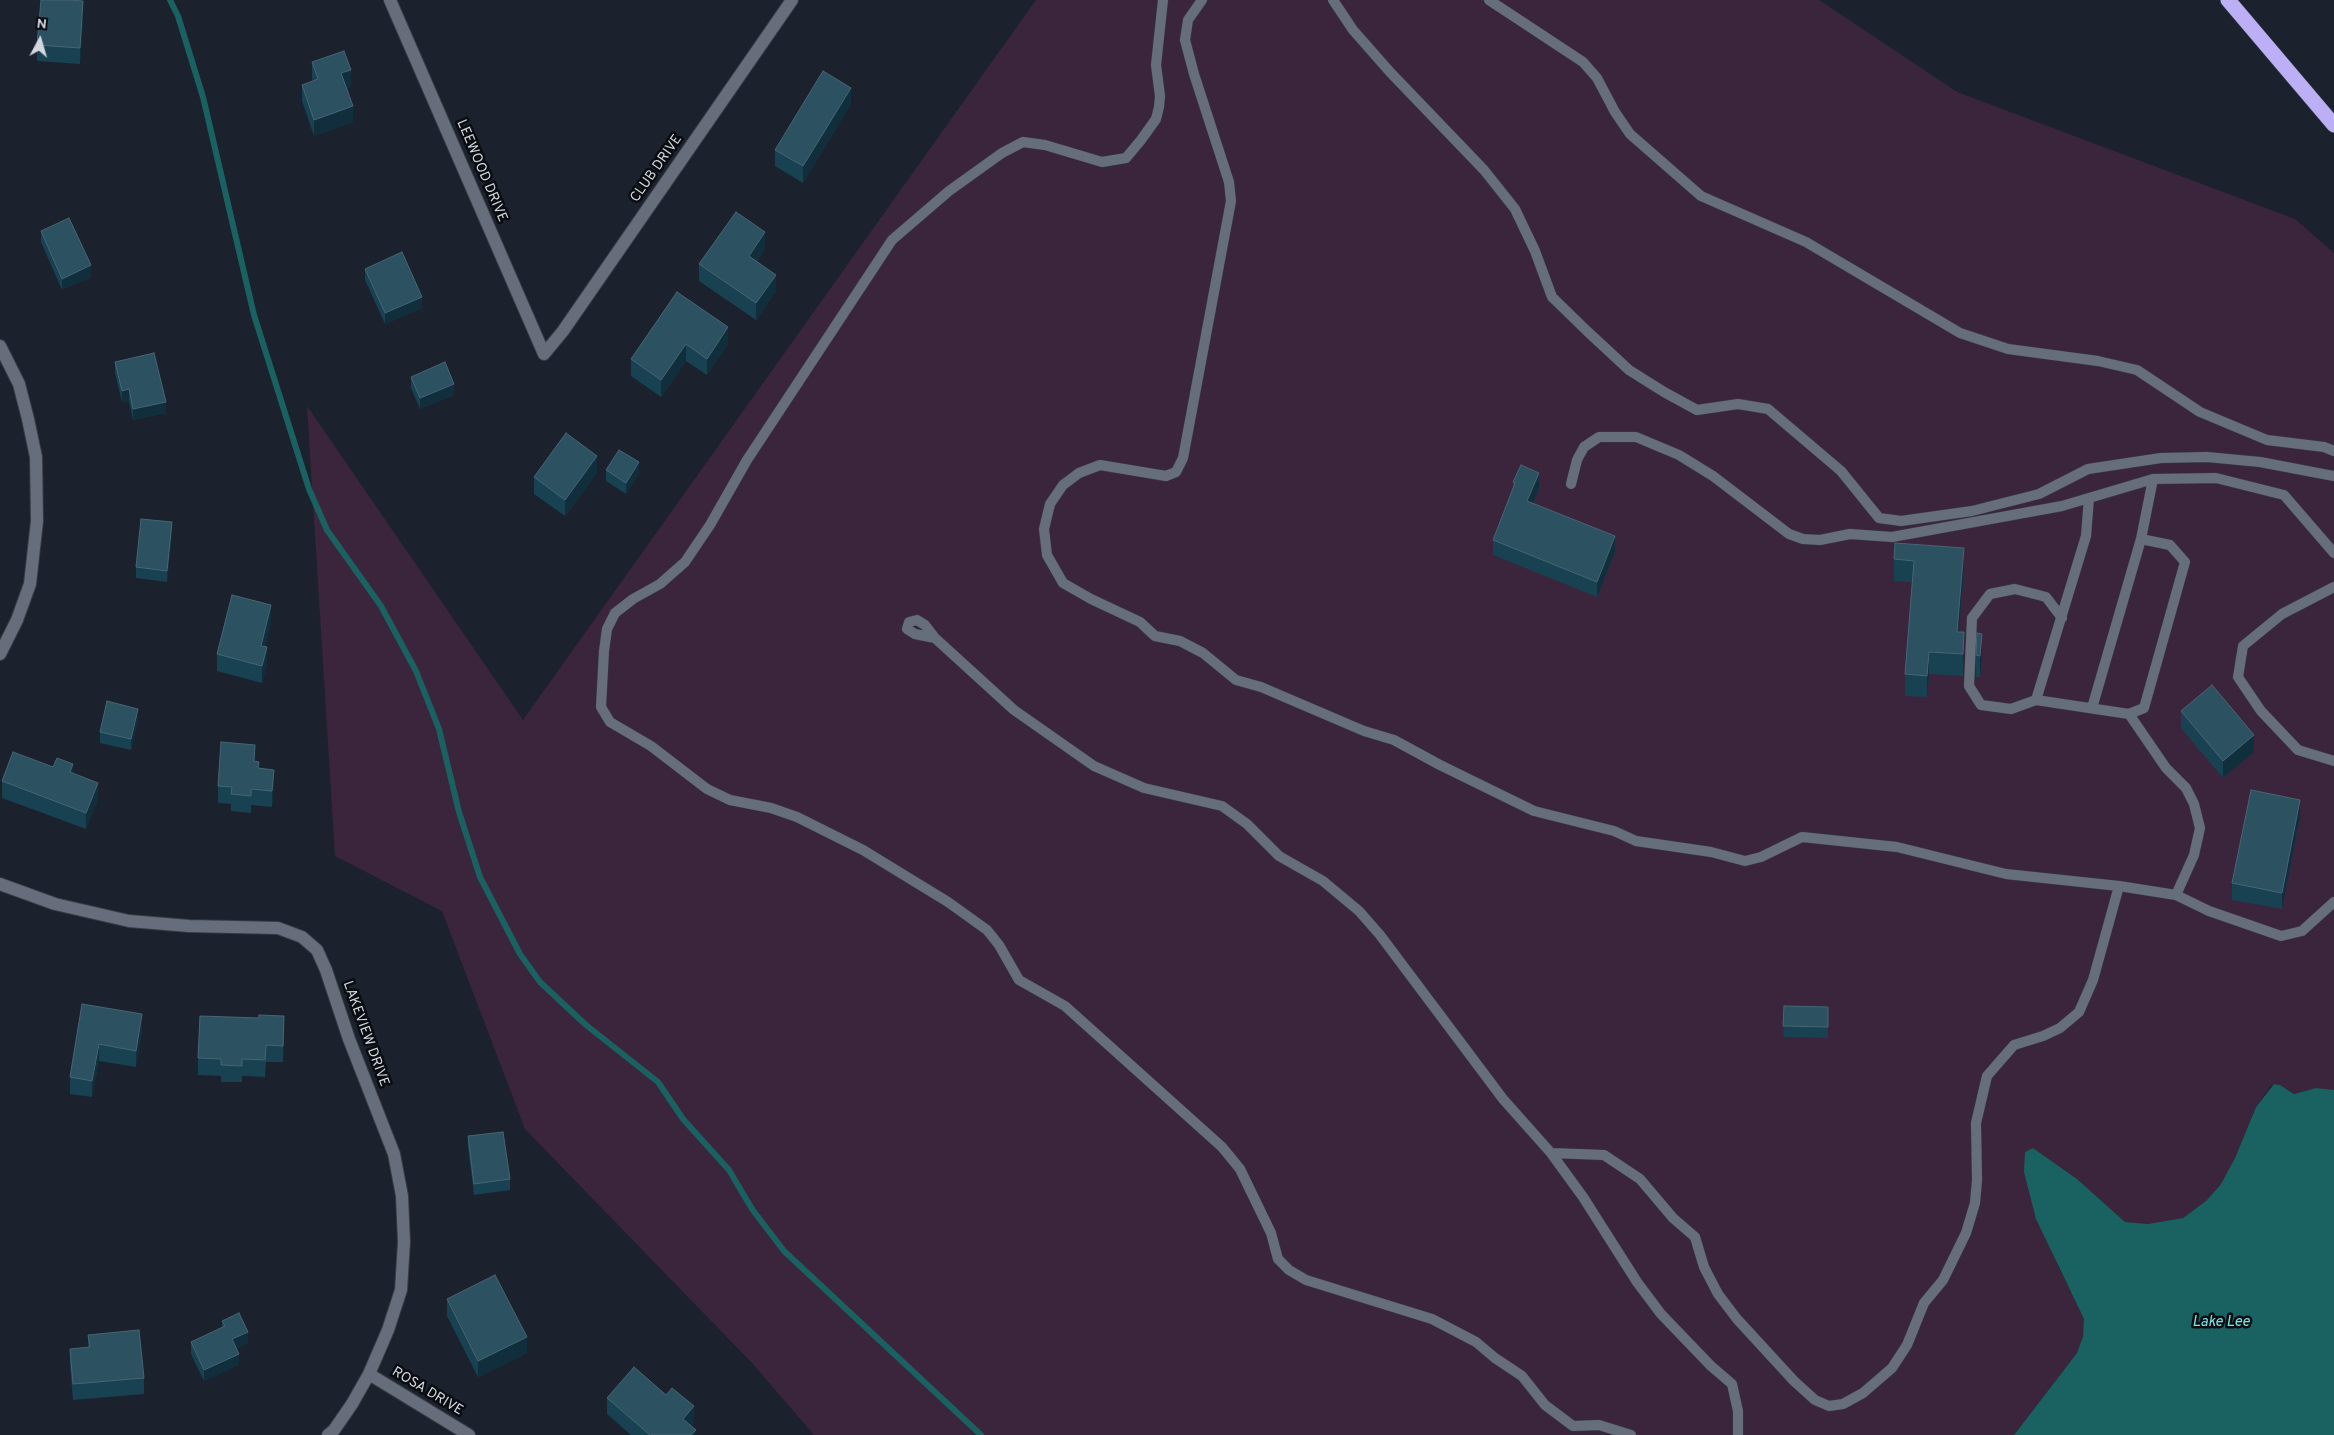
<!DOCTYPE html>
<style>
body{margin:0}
#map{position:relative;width:2334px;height:1435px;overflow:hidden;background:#1b222d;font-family:Overpass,sans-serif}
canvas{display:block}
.north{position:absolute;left:15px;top:15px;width:50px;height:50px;-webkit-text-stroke:4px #090c10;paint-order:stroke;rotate:6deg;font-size:14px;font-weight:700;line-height:20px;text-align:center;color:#d3d7df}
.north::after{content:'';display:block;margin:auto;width:18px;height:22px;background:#d3d7df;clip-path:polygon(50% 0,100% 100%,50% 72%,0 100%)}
</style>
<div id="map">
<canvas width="2334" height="1435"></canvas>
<div class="north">N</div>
</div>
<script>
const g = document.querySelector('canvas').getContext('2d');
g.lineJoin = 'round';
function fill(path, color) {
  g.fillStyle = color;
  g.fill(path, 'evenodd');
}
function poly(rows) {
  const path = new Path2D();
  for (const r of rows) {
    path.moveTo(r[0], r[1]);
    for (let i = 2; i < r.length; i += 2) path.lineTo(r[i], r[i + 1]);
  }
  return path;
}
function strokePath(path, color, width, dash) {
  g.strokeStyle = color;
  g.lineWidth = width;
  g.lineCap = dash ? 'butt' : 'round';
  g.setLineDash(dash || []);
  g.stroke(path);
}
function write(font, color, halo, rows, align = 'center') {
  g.font = font + ' Overpass,sans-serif';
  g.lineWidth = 5;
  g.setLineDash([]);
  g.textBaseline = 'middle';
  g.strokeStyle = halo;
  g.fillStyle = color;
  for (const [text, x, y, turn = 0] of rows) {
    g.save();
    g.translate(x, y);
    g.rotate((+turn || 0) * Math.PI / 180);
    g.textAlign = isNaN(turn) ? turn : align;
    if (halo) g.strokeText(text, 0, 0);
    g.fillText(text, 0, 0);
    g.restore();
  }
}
fill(poly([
 [1036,0,1819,0,1957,92,2295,219,2334,253,2334,1090,2316,1088,2294,1094,2280,1085,2274,1084,2270,1087,2256,1107,2235,1158,2221,1184,2206,1201,2183,1218,2148,1224,2125,1222,2077,1179,2033,1148,2025,1152,2057,1264,2085,1319,2083,1336,2077,1353,2014,1435,814,1435,753,1364,525,1129,442,911,335,856,307,406,523,720]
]), '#3b253c');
fill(poly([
 [2274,1084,2280,1085,2294,1094,2316,1088,2334,1090,2334,1435,2014,1435,2077,1353,2083,1336,2084,1319,2036,1219,2024,1172,2025,1152,2033,1148,2077,1179,2125,1222,2148,1224,2183,1218,2206,1201,2221,1184,2235,1158,2256,1107]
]), '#1a6161');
strokePath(poly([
 [170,0,178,16,203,97,254,315,309,489,327,530,381,606,416,671,439,729,459,812,480,877,520,954,540,982,586,1025,658,1082,683,1119,729,1170,752,1209,784,1251,981,1435]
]), '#1a6161', 6);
const lane = poly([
 [1163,0,1156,65,1160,96,1159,107,1156,119,1141,140,1126,158,1102,162,1045,145,1023,142,1002,153,949,191,892,240,747,460,710,525,685,562,660,584,633,599,615,613,607,629,604,651,601,707,610,722,651,746,707,789,730,800,771,808,797,817,863,850,948,902,987,930,999,945,1019,980,1065,1006,1222,1147,1240,1169,1271,1233,1278,1259,1289,1270,1306,1280,1432,1319,1476,1342,1495,1358,1522,1376,1545,1405,1573,1426,1599,1425,1631,1435],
 [1202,0,1188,20,1185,40,1194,74,1229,182,1231,201,1183,458,1176,472,1166,476,1100,465,1079,473,1063,485,1050,504,1044,529,1047,555,1063,583,1091,599,1140,622,1155,636,1180,641,1203,653,1236,680,1261,687,1364,731,1394,740,1440,765,1534,811,1614,831,1636,841,1711,852,1745,861,1761,857,1802,837,1897,847,2006,874,2119,886,2176,895,2194,855,2200,828,2194,804,2186,788,2166,768,2129,714],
 [1333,0,1353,30,1390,72,1484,170,1515,209,1535,251,1552,297,1587,331,1629,370,1664,392,1697,410,1738,404,1768,409,1841,471,1879,518,1901,521,1972,511,2039,494,2088,469,2161,458,2207,457,2260,462,2334,476],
 [1489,0,1583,62,1597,78,1615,112,1630,134,1701,196,1806,242,1960,333,2008,349,2098,361,2137,370,2200,412,2267,440,2324,447,2334,451],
 [1571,484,1577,460,1584,447,1599,437,1636,437,1679,455,1713,476,1789,534,1803,539,1820,540,1850,534,1892,537,2062,506,2153,479,2216,478,2284,495,2334,553],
 [2141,539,2153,479],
 [2334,587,2282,614,2243,646,2238,677,2261,711,2298,750,2334,761],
 [2062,618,2046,597,2015,589,1990,594,1972,618,1969,686,1981,705,2011,709,2036,700,2129,714,2144,708,2185,562,2170,545,2141,539,2092,708],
 [935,638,915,634,907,629,909,622,917,620,925,625,935,638,1014,710,1094,766,1144,788,1222,806,1247,824,1279,856,1323,881,1359,911,1380,935,1503,1099,1551,1153,1583,1197,1637,1282,1661,1314,1711,1366,1732,1384,1738,1411,1738,1435],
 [2036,700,2086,536,2089,498],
 [2176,895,2209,911,2281,936,2302,931,2334,902],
 [1551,1153,1604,1155,1640,1179,1673,1218,1695,1237,1704,1267,1718,1294,1737,1319,1794,1381,1815,1400,1829,1406,1843,1404,1863,1393,1892,1368,1907,1345,1924,1303,1943,1280,1966,1233,1975,1203,1977,1180,1976,1123,1987,1076,2014,1045,2043,1036,2060,1028,2079,1012,2093,980,2119,886]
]);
const street = poly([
 [390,0,544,354,563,331,792,0],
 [0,346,19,384,28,419,36,457,37,521,30,584,17,620,0,654],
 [0,884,55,904,129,921,189,926,278,928,302,937,317,950,326,970,349,1039,394,1154,402,1196,404,1242,401,1290,388,1330,369,1374,352,1404,334,1430,328,1435],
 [369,1374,469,1435]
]);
const highway = poly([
 [2228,0,2334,125]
]);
strokePath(lane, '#373c45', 11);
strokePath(street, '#373c45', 14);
strokePath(highway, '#373c45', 16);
strokePath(lane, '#666e7c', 10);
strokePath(street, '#666e7c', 12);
strokePath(highway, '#bdaff6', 15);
fill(poly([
 [83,18,80,64,37,61,37,45],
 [312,62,351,86,347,88,353,122,314,136,302,101,302,85,313,81,312,79],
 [851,104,803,183,775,166,775,150],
 [41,231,91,277,62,290,41,242],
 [765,248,757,261,776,291,756,320,699,281,699,264],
 [365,269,422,308,385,324,365,280],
 [677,292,728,344,707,375,686,361,661,397,631,376,631,359],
 [115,362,166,413,133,420,129,401,122,402,115,373],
 [411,377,454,395,420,409,411,388],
 [606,470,639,473,626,494,606,481],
 [597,473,565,516,534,494,534,477],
 [1513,482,1539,489,1533,503,1615,552,1597,597,1493,555,1493,540,1513,490],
 [172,533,167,582,136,578,136,567],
 [1895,543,1964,570,1959,632,1964,654,1963,676,1929,674,1927,697,1905,696,1905,674,1912,582,1894,581,1894,559],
 [271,622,265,647,267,664,262,683,217,671,217,654],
 [1976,655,1982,655,1980,677,1976,677],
 [2181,711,2254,752,2223,778,2181,728],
 [138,720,131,750,100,743,100,732],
 [255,761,259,768,274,786,272,807,251,805,251,813,231,811,231,804,218,803,218,786],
 [53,767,73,773,98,799,86,829,2,798,2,781],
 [2300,816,2282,909,2232,900,2232,883],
 [82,1004,142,1030,136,1067,99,1061,92,1097,70,1094,70,1077],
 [1784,1006,1828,1007,1828,1038,1783,1037],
 [284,1032,283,1062,266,1062,265,1077,242,1076,242,1082,221,1082,221,1076,198,1075,198,1058],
 [468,1136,510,1179,510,1190,474,1195,468,1147],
 [447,1299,527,1353,478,1377,447,1316],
 [222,1321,248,1343,237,1348,239,1365,204,1381,191,1354,191,1342,222,1328],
 [88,1335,144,1378,144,1394,73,1400,70,1366,70,1349,88,1347],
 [607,1398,694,1422,691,1426,696,1435,631,1435,607,1414]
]), '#184151');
fill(poly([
 [83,1,83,18,80,64,80,48],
 [351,70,351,86,341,89,341,73],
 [851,88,851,104,803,183,803,166],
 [353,106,353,122,314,136,314,120],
 [765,232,765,248,749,272,749,256],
 [91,265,91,277,62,290,62,279],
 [776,275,776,291,756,320,756,303],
 [422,297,422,308,385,324,385,313],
 [728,327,728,344,707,375,707,359],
 [686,344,686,361,661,397,661,380],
 [454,384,454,395,420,409,420,398],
 [129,389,129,401,122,402,122,391],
 [166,402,166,413,133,420,133,409],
 [597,456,597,473,565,516,565,500],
 [639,462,639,473,626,494,626,483],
 [1539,473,1539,489,1527,517,1527,501],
 [172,522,172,533,167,582,167,571],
 [1615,536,1615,552,1597,597,1597,582],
 [1964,548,1964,570,1957,653,1957,632],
 [271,605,271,622,261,662,261,646],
 [1964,632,1964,654,1963,676,1963,654],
 [1982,634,1982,655,1980,677,1980,656],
 [267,647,267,664,262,683,262,666],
 [1929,652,1929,674,1927,697,1927,676],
 [138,709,138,720,131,750,131,739],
 [2254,735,2254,752,2223,778,2223,761],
 [73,764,73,780,70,772],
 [274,770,274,786,272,807,272,791],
 [98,783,98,799,86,829,86,813],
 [2300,800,2300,816,2282,909,2282,893],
 [142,1014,142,1030,136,1067,136,1051],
 [99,1044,99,1061,92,1097,92,1081],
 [248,1332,248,1343,232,1350,232,1339],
 [527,1337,527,1353,478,1377,478,1361],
 [239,1354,239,1365,204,1381,204,1370],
 [694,1406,694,1422,683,1435,683,1419],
 [696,1430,696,1435,691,1435]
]), '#112e3c');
const building = poly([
 [41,0,71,0,83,1,80,48,37,45,41,0],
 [344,51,351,70,341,73,353,106,314,120,302,85,318,79,312,62,344,51],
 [823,71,851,88,803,166,775,150,823,71],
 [736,212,765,232,749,256,776,275,756,303,699,264,736,212],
 [69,218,91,265,62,279,41,231,69,218],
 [402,252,422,297,385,313,365,269,402,252],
 [677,292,728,327,707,359,686,344,661,380,631,359,677,292],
 [154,353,166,402,133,409,129,389,122,391,115,362,154,353],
 [445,362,454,384,420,398,411,377,445,362],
 [566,433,597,456,565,500,534,477,566,433],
 [619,450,639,462,626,483,606,470,619,450],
 [1521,465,1539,473,1527,501,1615,536,1597,582,1493,540,1515,483,1513,482,1521,465],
 [141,519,172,522,167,571,136,567,141,519],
 [1895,543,1964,548,1957,632,1964,632,1963,654,1929,652,1927,676,1905,674,1914,561,1894,559,1895,543],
 [232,595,271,605,261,646,267,647,262,666,217,654,232,595],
 [1977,633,1982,634,1980,656,1976,655,1977,633],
 [2212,685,2254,735,2223,761,2181,711,2212,685],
 [107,701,138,709,131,739,100,732,107,701],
 [221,742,255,745,254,761,259,762,258,768,274,770,272,791,251,789,251,796,231,794,232,787,218,786,221,742],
 [13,752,53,767,57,758,73,764,70,772,98,783,86,813,2,781,13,752],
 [2251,790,2300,800,2282,893,2232,883,2251,790],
 [82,1004,142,1014,136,1051,99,1044,92,1081,70,1077,82,1004],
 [1784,1006,1828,1007,1828,1027,1783,1026,1784,1006],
 [259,1015,284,1016,283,1046,266,1045,265,1060,242,1059,242,1066,221,1065,221,1059,198,1058,200,1016,259,1018,259,1015],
 [503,1132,510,1179,474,1184,468,1136,503,1132],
 [495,1275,527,1337,478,1361,447,1299,495,1275],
 [239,1313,248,1332,232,1339,239,1354,204,1370,191,1342,225,1326,222,1321,239,1313],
 [139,1330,144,1378,73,1384,70,1349,90,1347,88,1335,139,1330],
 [634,1367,666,1395,672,1388,694,1406,683,1419,696,1430,691,1435,650,1435,607,1398,634,1367]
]);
fill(building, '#2c5160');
strokePath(building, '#466674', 1);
write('14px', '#d3d7df', '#090c10', [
 ["CLUB DRIVE",657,169,-55],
 ["LEEWOOD DRIVE",481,171,67],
 ["LAKEVIEW DRIVE",365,1034,70],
 ["ROSA DRIVE",427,1392,31]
]);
write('italic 15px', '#7de6e6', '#090c10', [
 ["Lake Lee",2221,1323]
]);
</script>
